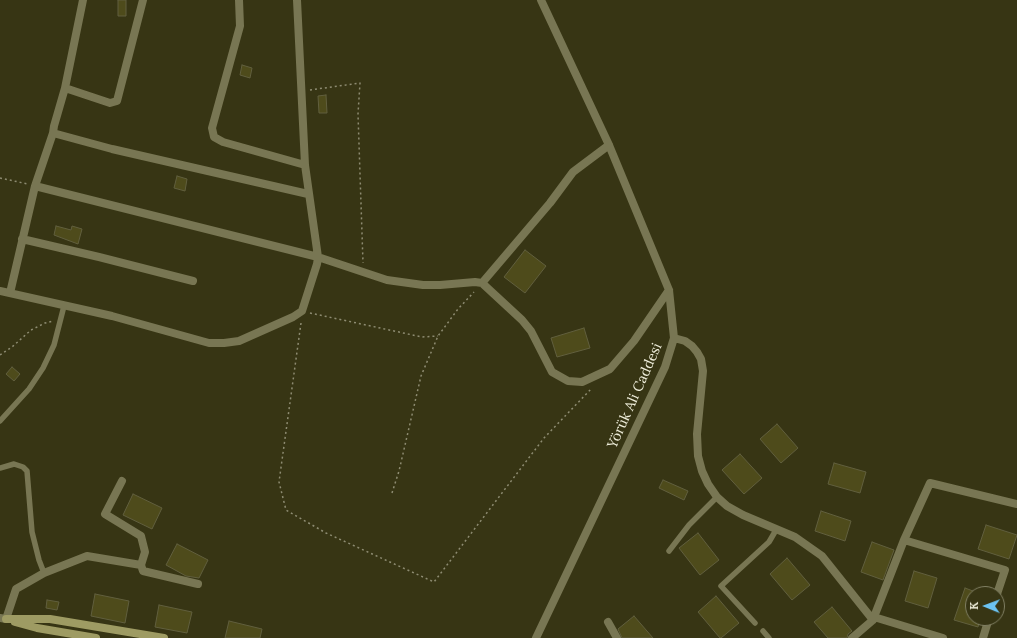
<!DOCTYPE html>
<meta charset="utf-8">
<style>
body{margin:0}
#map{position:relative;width:1017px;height:638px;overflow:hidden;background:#373514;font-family:Lora,serif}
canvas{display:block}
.north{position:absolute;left:965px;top:586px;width:40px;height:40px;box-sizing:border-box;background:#373514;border:1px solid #807f63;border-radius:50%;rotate:271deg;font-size:11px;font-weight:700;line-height:16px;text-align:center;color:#eeedda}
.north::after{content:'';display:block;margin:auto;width:14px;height:18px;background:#6cc3f2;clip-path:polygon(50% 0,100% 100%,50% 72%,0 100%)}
</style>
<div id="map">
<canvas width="1017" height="638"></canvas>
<div class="north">K</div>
</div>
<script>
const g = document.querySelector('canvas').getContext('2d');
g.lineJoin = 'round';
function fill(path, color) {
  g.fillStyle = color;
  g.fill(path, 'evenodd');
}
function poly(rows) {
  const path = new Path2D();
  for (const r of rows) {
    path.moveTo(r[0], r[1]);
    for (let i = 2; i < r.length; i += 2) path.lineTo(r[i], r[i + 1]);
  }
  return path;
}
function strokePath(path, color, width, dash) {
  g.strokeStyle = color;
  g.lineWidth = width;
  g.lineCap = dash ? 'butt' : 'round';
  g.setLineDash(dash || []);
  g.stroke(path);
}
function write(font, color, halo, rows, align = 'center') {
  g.font = font + ' Lora,serif';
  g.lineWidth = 3.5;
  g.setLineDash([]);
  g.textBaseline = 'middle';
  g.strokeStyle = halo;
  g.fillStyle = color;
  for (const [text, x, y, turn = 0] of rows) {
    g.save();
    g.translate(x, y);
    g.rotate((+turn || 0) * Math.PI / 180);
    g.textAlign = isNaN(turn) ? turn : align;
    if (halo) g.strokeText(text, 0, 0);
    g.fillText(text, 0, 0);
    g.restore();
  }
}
const building = poly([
 [118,0,126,0,126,16,118,16,118,0],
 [242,65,252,68,250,78,240,75,242,65],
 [326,95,327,113,319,113,318,96,326,95],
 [177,176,187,179,185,191,174,188,177,176],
 [56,226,71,230,72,226,82,229,78,244,54,235,56,226],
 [525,250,546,266,525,293,504,277,525,250],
 [584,328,590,348,557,357,551,338,584,328],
 [12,367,20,374,14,381,6,374,12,367],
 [777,424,798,448,781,463,760,439,777,424],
 [740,454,762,478,744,494,722,470,740,454],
 [834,463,866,472,860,493,828,484,834,463],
 [663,480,688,491,684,500,659,488,663,480],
 [133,494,162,508,152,529,123,515,133,494],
 [821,511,851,521,845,541,815,531,821,511],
 [986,525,1017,535,1009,559,978,549,986,525],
 [698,533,719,560,700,575,679,548,698,533],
 [872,542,894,550,883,580,861,572,872,542],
 [177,544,208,560,199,578,186,576,166,565,177,544],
 [787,558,810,585,792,600,770,574,787,558],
 [914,571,937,578,928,608,905,601,914,571],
 [965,588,973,591,973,618,980,618,978,627,954,620,965,588],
 [95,594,129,601,125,623,91,616,95,594],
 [716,596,739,623,721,638,720,638,698,612,716,596],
 [47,600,59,602,57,610,46,608,47,600],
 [159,605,192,612,187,633,155,627,159,605],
 [832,607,852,631,848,634,847,638,828,638,814,622,832,607],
 [634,616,653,638,622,638,618,629,634,616],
 [229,621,262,629,260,638,225,638,229,621]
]);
fill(building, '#4e4b1b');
strokePath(building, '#615f3e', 1);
strokePath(poly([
 [310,90,360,83,358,114,363,263],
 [0,178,28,184],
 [310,313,422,337,438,336],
 [301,323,279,482,286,510,326,533,434,582,544,438,592,388],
 [0,355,12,347,31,330,45,323,53,321],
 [392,493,399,471,421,376,438,336,458,309,474,292]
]), '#8e8c72', 1.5, [2, 3]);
strokePath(poly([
 [0,421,29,389,43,368,54,345,64,306],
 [0,468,14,464,23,467,27,471,32,532,39,560,44,573],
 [669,551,689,525,717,497],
 [755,623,721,586,769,542,776,530],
 [763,631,769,638]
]), '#787653', 5.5);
strokePath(poly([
 [239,0,240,26,212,128,214,137,223,142,305,165],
 [541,0,609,145,669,290,674,338],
 [65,88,110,103,117,101,143,0],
 [53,133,112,149,308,194],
 [35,186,318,257,387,280,423,285,440,285,475,282,482,283,522,320,531,331,552,372,568,381,582,382,610,369,634,341,669,290],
 [22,239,99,257,193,281],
 [482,283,550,203,573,172,609,145],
 [0,291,112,316,209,343,224,343,239,341,293,317,302,311,317,264,318,257,305,165,297,0],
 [10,293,35,186,53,133,54,126,65,88,83,0],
 [141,565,143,571,198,584],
 [997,594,1005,570,904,540,930,483,1017,504],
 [874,617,904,540],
 [0,618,6,619,16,589,44,573,87,556,141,565,145,552,141,536,105,514,122,481],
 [608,622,617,638],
 [536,638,665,367,674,338,685,341,692,346,697,352,701,359,703,371,697,434,698,456,702,471,708,484,717,497,727,506,743,515,795,537,822,556,873,620,874,617,943,638],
 [852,638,873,620],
 [983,638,989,618]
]), '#787653', 8);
strokePath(poly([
 [6,619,50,619,164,638],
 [15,622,37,628,96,638]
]), '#9e9b63', 8);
write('14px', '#eeedda', '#373514', [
 ["Yörük Ali Caddesi",635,396,-66]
]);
</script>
